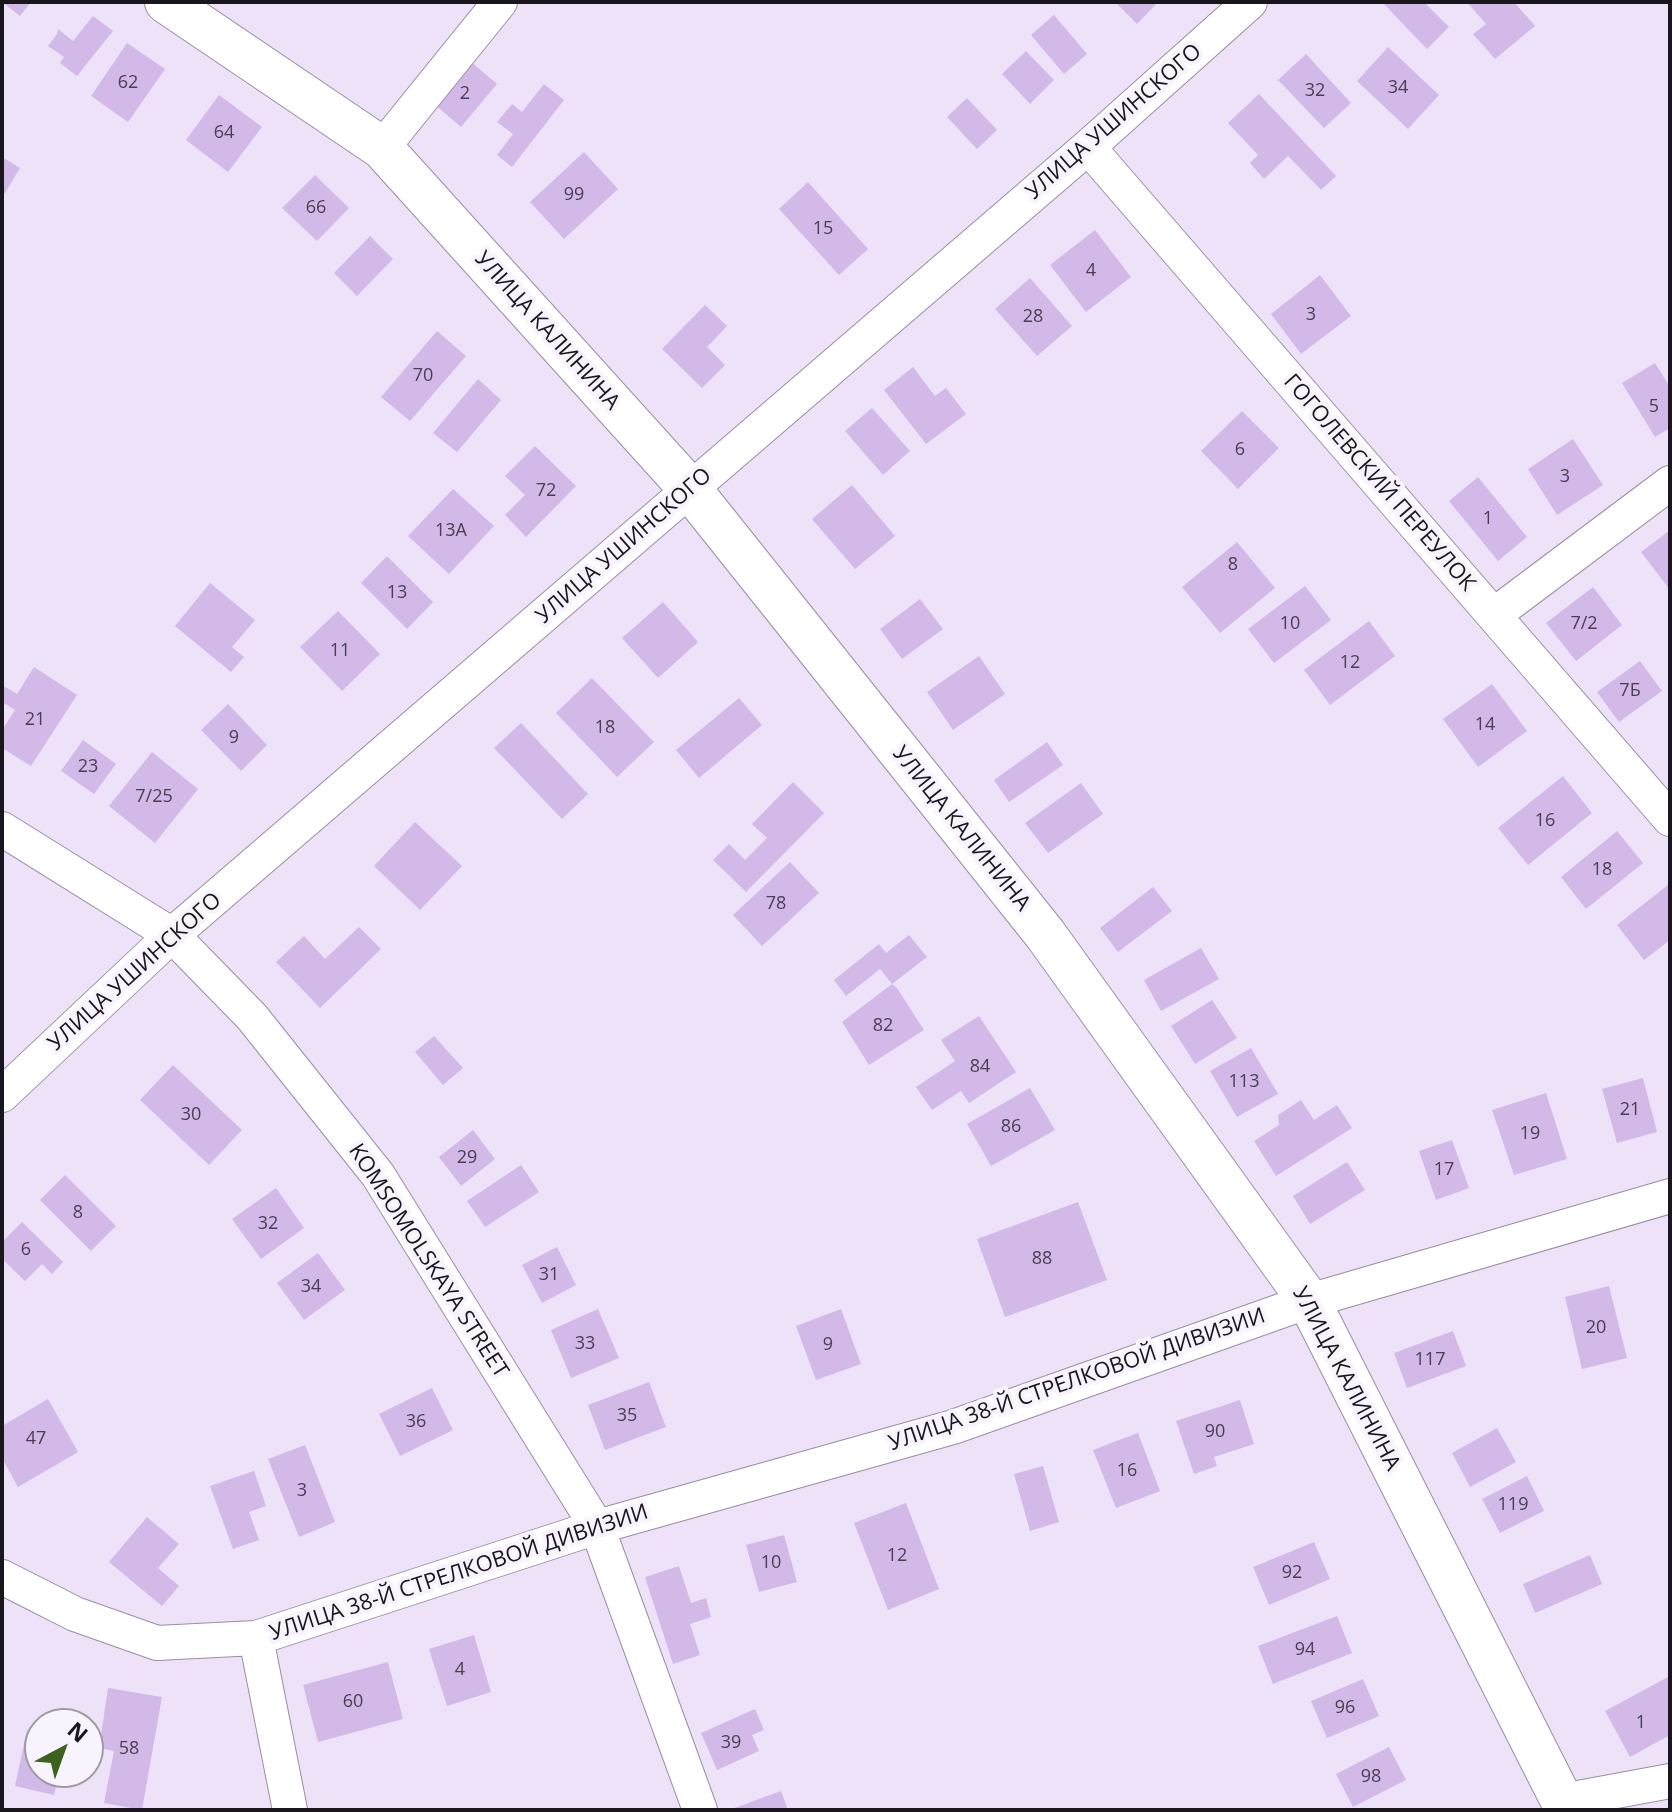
<!DOCTYPE html>
<meta charset="utf-8">
<style>
body{margin:0}
#map{position:relative;width:1672px;height:1812px;overflow:hidden;background:#eee2f9;font-family:"Open Sans",sans-serif}
canvas{display:block}
.frame{position:absolute;inset:0;border:4px solid #1a161e;pointer-events:none}
.north{position:absolute;left:24px;top:1708px;width:80px;height:80px;box-sizing:border-box;background:#f8f3fc;border:2px solid #9f9ba3;border-radius:50%;rotate:41deg;font-size:22px;font-weight:700;line-height:32px;text-align:center;color:#1a161e}
.north::after{content:'';display:block;margin:auto;width:28px;height:36px;background:#3c631d;clip-path:polygon(50% 0,100% 100%,50% 72%,0 100%)}
</style>
<div id="map">
<canvas width="1672" height="1812"></canvas>
<div class="frame"></div>
<div class="north">N</div>
</div>
<script>
const g = document.querySelector('canvas').getContext('2d');
g.lineJoin = 'round';
function fill(path, color) {
  g.fillStyle = color;
  g.fill(path, 'evenodd');
}
function poly(rows) {
  const path = new Path2D();
  for (const r of rows) {
    path.moveTo(r[0], r[1]);
    for (let i = 2; i < r.length; i += 2) path.lineTo(r[i], r[i + 1]);
  }
  return path;
}
function strokePath(path, color, width, dash) {
  g.strokeStyle = color;
  g.lineWidth = width;
  g.lineCap = dash ? 'butt' : 'round';
  g.setLineDash(dash || []);
  g.stroke(path);
}
function write(font, color, halo, rows, align = 'center') {
  g.font = font + ' "Open Sans",sans-serif';
  g.lineWidth = 8;
  g.setLineDash([]);
  g.textBaseline = 'middle';
  g.strokeStyle = halo;
  g.fillStyle = color;
  for (const [text, x, y, turn = 0] of rows) {
    g.save();
    g.translate(x, y);
    g.rotate((+turn || 0) * Math.PI / 180);
    g.textAlign = isNaN(turn) ? turn : align;
    if (halo) g.strokeText(text, 0, 0);
    g.fillText(text, 0, 0);
    g.restore();
  }
}
fill(poly([
 [2,2,31,2,20,16],
 [1115,2,1158,2,1137,24],
 [1382,2,1424,2,1449,27,1427,49],
 [1467,2,1514,2,1535,26,1495,59,1473,34,1486,24],
 [1054,15,1087,54,1064,74,1031,35],
 [93,16,113,31,77,76,60,63,64,57,48,46,57,34,58,29,73,41],
 [127,43,165,69,128,122,91,96],
 [1388,47,1439,95,1408,129,1357,81],
 [1026,51,1054,80,1030,104,1002,74],
 [1306,54,1351,103,1324,128,1278,80],
 [470,61,497,84,461,127,433,103],
 [544,84,564,100,512,167,497,155,513,134,497,122,512,104,522,112],
 [1259,94,1336,176,1321,190,1288,156,1264,179,1250,163,1258,155,1228,123],
 [219,95,262,127,228,172,186,140],
 [967,98,997,130,977,149,947,117],
 [584,152,618,189,564,239,530,202],
 [2,157,20,168,2,198],
 [315,175,349,208,317,241,282,208],
 [808,182,868,249,839,275,779,209],
 [1095,230,1131,277,1086,312,1050,265],
 [370,236,393,259,357,296,334,273],
 [1320,275,1351,316,1301,354,1271,314],
 [1030,278,1072,326,1037,356,995,309],
 [705,305,727,326,707,347,725,365,702,388,662,349],
 [437,331,466,356,410,421,381,397],
 [1655,363,1670,387,1670,428,1655,437,1622,383],
 [913,367,935,396,946,388,966,414,926,444,884,390],
 [478,379,501,400,457,452,433,433],
 [872,408,910,451,883,475,845,431],
 [1242,411,1279,448,1238,489,1201,451],
 [1573,439,1603,485,1557,515,1528,469],
 [535,446,576,486,526,537,505,515,525,495,505,476],
 [1478,477,1527,537,1498,561,1449,501],
 [852,485,895,536,855,569,812,519],
 [453,489,494,526,449,574,408,536],
 [1670,530,1670,590,1641,552],
 [1237,542,1275,588,1220,633,1182,587],
 [387,556,433,602,407,629,361,583],
 [210,583,255,620,232,647,244,657,231,672,175,626],
 [1305,586,1331,620,1274,663,1248,629],
 [1593,587,1622,625,1576,661,1546,623],
 [920,599,943,629,902,659,880,629],
 [663,602,698,642,658,678,622,638],
 [338,611,380,654,342,691,300,647],
 [1369,621,1395,656,1330,705,1304,670],
 [979,656,1005,694,953,730,927,692],
 [1640,661,1662,691,1619,722,1597,692],
 [34,667,77,695,31,766,2,748,2,730,15,710,2,702,2,685,17,694],
 [592,678,654,742,617,777,556,713],
 [1492,684,1527,731,1478,767,1443,719],
 [739,698,762,725,699,778,676,750],
 [228,704,267,745,241,771,201,730],
 [521,723,588,794,562,819,494,748],
 [83,740,116,764,94,794,61,771],
 [1047,742,1063,765,1009,802,994,780],
 [152,752,198,789,155,843,109,806],
 [1563,776,1592,813,1528,865,1498,828],
 [793,782,824,813,746,892,713,860,729,844,745,860,767,838,752,824],
 [1081,783,1103,814,1048,853,1025,823],
 [415,822,462,866,420,910,374,866],
 [1617,831,1643,863,1586,909,1561,877],
 [790,862,819,893,762,946,733,915],
 [1668,885,1670,888,1670,940,1644,960,1617,925],
 [1153,887,1172,911,1118,952,1100,928],
 [359,927,381,949,320,1008,276,962,304,936,325,959],
 [909,935,927,957,892,984,897,988,924,1030,869,1065,842,1022,892,984,880,969,846,996,834,980,879,944,886,953],
 [1201,948,1219,979,1161,1011,1144,980],
 [1212,1000,1237,1038,1195,1064,1171,1026],
 [979,1016,1016,1072,969,1103,961,1091,932,1110,916,1087,955,1061,941,1040],
 [434,1036,463,1068,443,1085,415,1052],
 [1251,1048,1278,1094,1237,1117,1210,1071],
 [173,1065,242,1130,209,1165,140,1100],
 [1643,1078,1657,1132,1617,1143,1602,1089],
 [1030,1088,1055,1130,991,1166,967,1124],
 [1546,1093,1567,1159,1514,1175,1492,1110],
 [1301,1100,1314,1120,1337,1105,1352,1128,1276,1176,1254,1141,1279,1125,1278,1115],
 [473,1130,495,1159,461,1186,439,1157],
 [1452,1140,1469,1188,1436,1200,1419,1151],
 [1347,1162,1365,1190,1310,1224,1293,1196],
 [521,1165,539,1192,485,1227,467,1201],
 [65,1175,116,1226,91,1251,40,1200],
 [276,1188,304,1228,261,1259,232,1219],
 [1078,1202,1107,1280,1005,1317,977,1239],
 [22,1222,63,1262,52,1274,42,1264,25,1281,2,1259,2,1242],
 [557,1247,576,1285,542,1303,522,1265],
 [318,1253,345,1290,304,1320,277,1283],
 [1609,1286,1627,1358,1582,1369,1565,1297],
 [598,1309,619,1358,571,1378,551,1330],
 [841,1309,861,1364,816,1380,796,1326],
 [1453,1331,1466,1366,1407,1388,1394,1353],
 [649,1382,666,1427,605,1450,588,1405],
 [432,1388,453,1430,400,1456,379,1414],
 [48,1399,78,1452,18,1487,2,1458,2,1426],
 [1240,1400,1254,1444,1214,1457,1217,1466,1194,1474,1176,1421],
 [1497,1428,1516,1462,1470,1487,1452,1453],
 [1138,1433,1160,1491,1116,1508,1093,1450],
 [305,1445,335,1522,299,1537,268,1459],
 [1043,1466,1059,1522,1030,1531,1014,1474],
 [254,1471,266,1506,249,1512,259,1540,233,1549,210,1486],
 [1527,1476,1544,1511,1500,1533,1482,1499],
 [906,1503,939,1589,888,1610,854,1523],
 [147,1517,179,1544,158,1568,179,1586,162,1606,109,1562],
 [784,1535,797,1582,759,1592,746,1545],
 [1314,1542,1330,1579,1269,1605,1253,1567],
 [1590,1555,1602,1584,1535,1613,1523,1584],
 [679,1566,691,1603,706,1598,711,1617,690,1624,700,1655,673,1664,645,1577],
 [1337,1616,1352,1653,1273,1684,1258,1646],
 [474,1635,491,1692,447,1706,429,1649],
 [388,1662,403,1719,318,1742,303,1685],
 [1670,1676,1670,1735,1630,1757,1605,1711],
 [1363,1679,1379,1716,1327,1738,1311,1701],
 [108,1688,162,1697,142,1810,104,1803,114,1751,99,1748],
 [755,1709,764,1730,752,1735,759,1751,717,1770,701,1733],
 [27,1730,40,1733,40,1772,59,1772,54,1795,15,1786],
 [1389,1747,1406,1780,1353,1807,1336,1774],
 [781,1791,788,1810,729,1810]
]), '#d2b9e8');
const minor = poly([
 [1088,147,1670,819],
 [382,148,500,2],
 [1494,615,1670,483],
 [2,829,172,935,252,1017,378,1175,597,1527,700,1810],
 [2,1095,172,935,1088,147,1250,2],
 [2,1577,75,1614,157,1643,256,1638,597,1527,953,1427,1309,1301,1670,1196],
 [256,1638,290,1810],
 [1562,1801,1670,1781]
]);
const tertiary = poly([
 [166,2,382,148,690,489,1045,934,1309,1301,1562,1801,1564,1810]
]);
strokePath(minor, '#998ea3', 36);
strokePath(tertiary, '#998ea3', 44);
strokePath(minor, '#fff', 34);
strokePath(tertiary, '#fff', 42);
write('18px', '#483f50', null, [
 ["62",128,83],
 ["34",1398,88],
 ["32",1315,91],
 ["2",465,94],
 ["64",224,133],
 ["99",574,195],
 ["66",316,208],
 ["15",823,229],
 ["4",1091,271],
 ["3",1311,315],
 ["28",1033,317],
 ["70",423,376],
 ["5",1654,407],
 ["6",1240,450],
 ["3",1565,477],
 ["72",546,491],
 ["1",1488,519],
 ["13А",451,531],
 ["8",1233,565],
 ["13",397,593],
 ["10",1290,624],
 ["7/2",1584,624],
 ["11",340,651],
 ["12",1350,663],
 ["7Б",1630,691],
 ["21",35,720],
 ["14",1485,725],
 ["18",605,728],
 ["9",234,738],
 ["23",88,767],
 ["7/25",154,797],
 ["16",1545,821],
 ["18",1602,870],
 ["78",776,904],
 ["82",883,1026],
 ["84",980,1067],
 ["113",1244,1082],
 ["21",1630,1110],
 ["30",191,1115],
 ["86",1011,1127],
 ["19",1530,1134],
 ["29",467,1158],
 ["17",1444,1170],
 ["8",78,1213],
 ["32",268,1224],
 ["6",26,1250],
 ["88",1042,1259],
 ["31",549,1275],
 ["34",311,1287],
 ["20",1596,1328],
 ["33",585,1344],
 ["9",828,1345],
 ["117",1430,1360],
 ["35",627,1416],
 ["36",416,1422],
 ["90",1215,1432],
 ["47",36,1439],
 ["16",1127,1471],
 ["3",302,1491],
 ["119",1513,1505],
 ["12",897,1556],
 ["10",771,1563],
 ["92",1292,1573],
 ["94",1305,1650],
 ["4",460,1670],
 ["60",353,1702],
 ["96",1345,1708],
 ["1",1641,1723],
 ["39",731,1743],
 ["58",129,1749],
 ["98",1371,1777]
]);
write('22px', '#1a161e', '#f8f3fc', [
 ["УЛИЦА УШИНСКОГО",1114,122,-41],
 ["УЛИЦА КАЛИНИНА",547,331,48],
 ["ГОГОЛЕВСКИЙ ПЕРЕУЛОК",1379,483,49],
 ["УЛИЦА УШИНСКОГО",624,546,-41],
 ["УЛИЦА КАЛИНИНА",961,829,51],
 ["УЛИЦА УШИНСКОГО",135,972,-42],
 ["KOMSOMOLSKAYA STREET",428,1261,57],
 ["УЛИЦА КАЛИНИНА",1346,1379,62],
 ["УЛИЦА 38-Й СТРЕЛКОВОЙ ДИВИЗИИ",1077,1380,-19],
 ["УЛИЦА 38-Й СТРЕЛКОВОЙ ДИВИЗИИ",459,1573,-18]
]);
</script>
